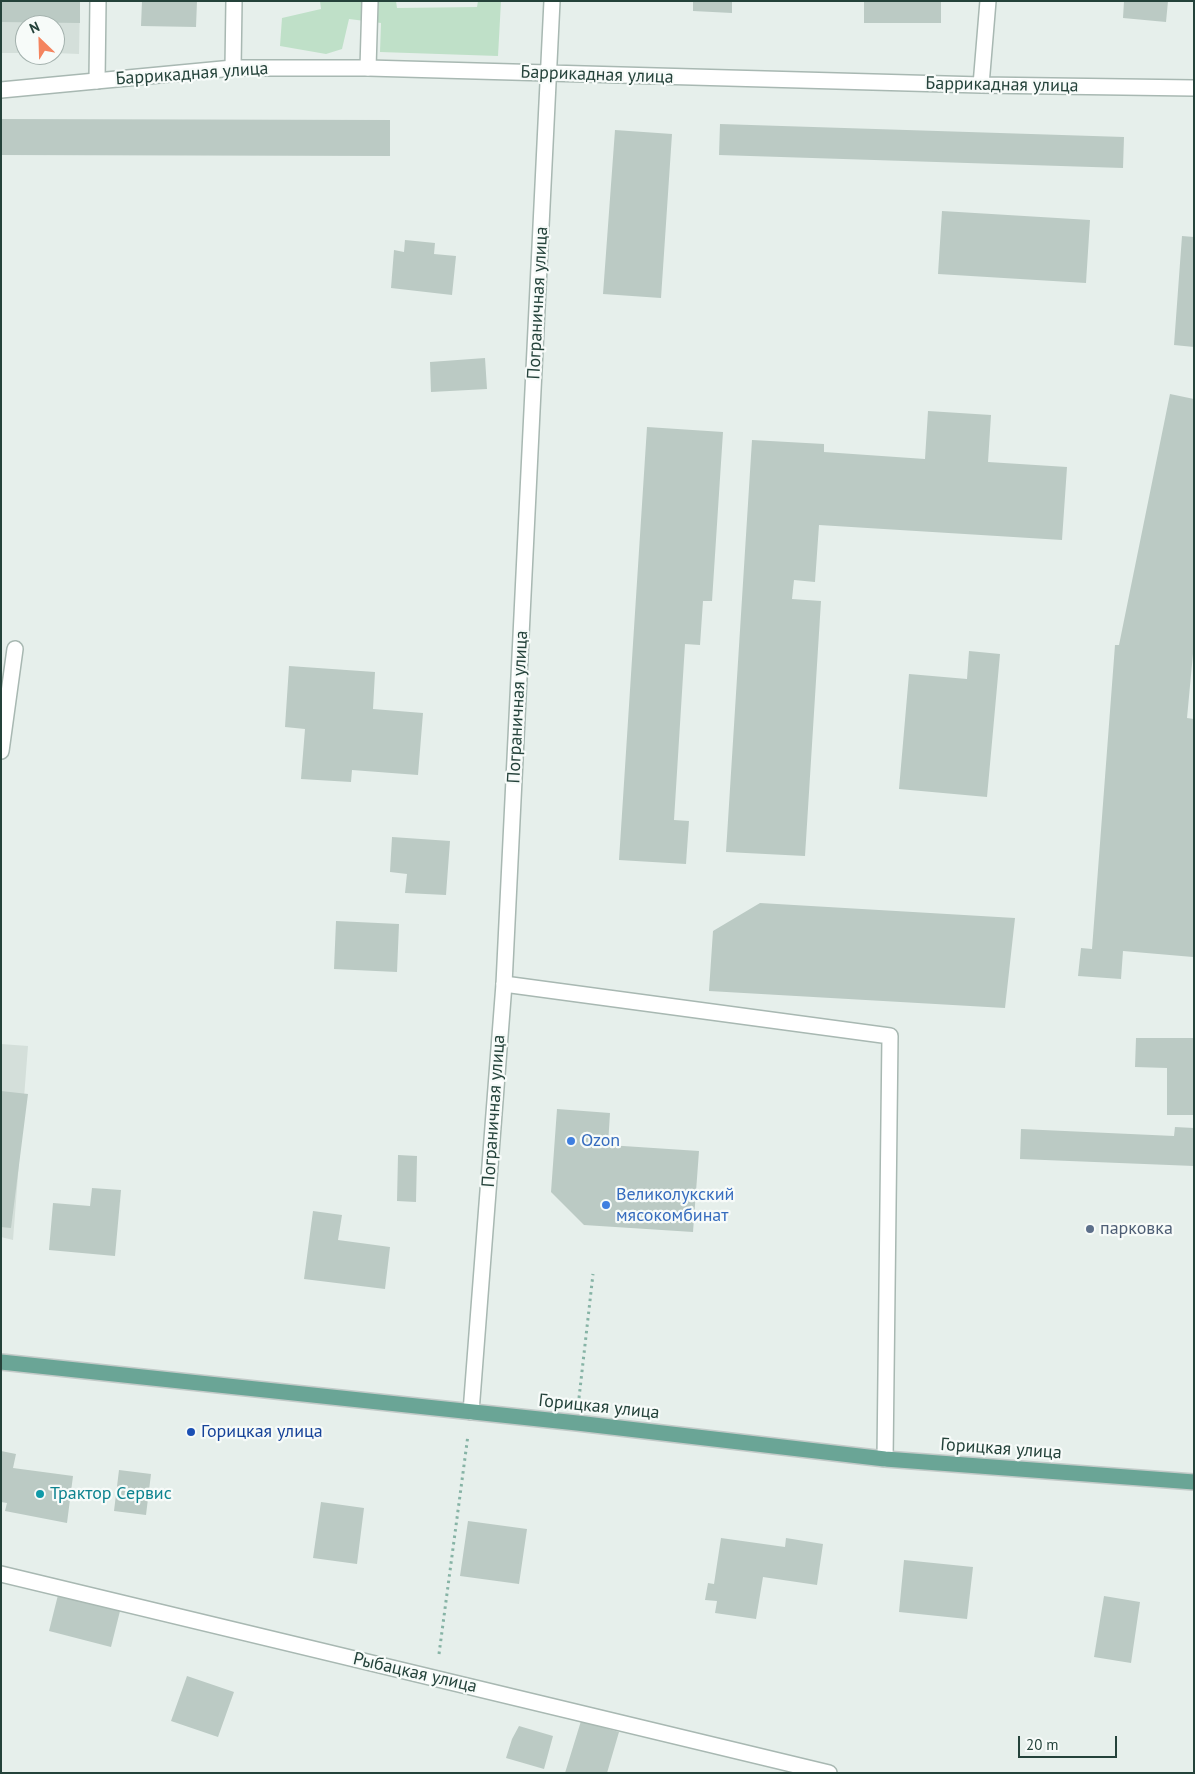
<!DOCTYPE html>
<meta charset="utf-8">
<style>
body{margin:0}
#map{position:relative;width:1195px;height:1774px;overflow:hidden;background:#e6efeb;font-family:"PT Sans",sans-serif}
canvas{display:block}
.frame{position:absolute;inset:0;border:2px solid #24423a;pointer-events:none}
.north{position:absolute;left:15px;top:15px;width:50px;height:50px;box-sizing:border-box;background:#f7fbf9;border:1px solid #a3b1ad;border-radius:50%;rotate:336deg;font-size:14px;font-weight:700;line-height:20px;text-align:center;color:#24423a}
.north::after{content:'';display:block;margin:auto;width:18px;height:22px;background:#f4845f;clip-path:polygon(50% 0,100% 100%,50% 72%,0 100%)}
.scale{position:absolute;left:1018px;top:1736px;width:99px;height:22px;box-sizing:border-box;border:2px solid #24423a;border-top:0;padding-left:6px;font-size:15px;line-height:18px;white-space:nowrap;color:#24423a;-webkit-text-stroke:4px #f7fbf9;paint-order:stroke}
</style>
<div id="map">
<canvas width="1195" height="1774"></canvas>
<div class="frame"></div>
<div class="north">N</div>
<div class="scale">20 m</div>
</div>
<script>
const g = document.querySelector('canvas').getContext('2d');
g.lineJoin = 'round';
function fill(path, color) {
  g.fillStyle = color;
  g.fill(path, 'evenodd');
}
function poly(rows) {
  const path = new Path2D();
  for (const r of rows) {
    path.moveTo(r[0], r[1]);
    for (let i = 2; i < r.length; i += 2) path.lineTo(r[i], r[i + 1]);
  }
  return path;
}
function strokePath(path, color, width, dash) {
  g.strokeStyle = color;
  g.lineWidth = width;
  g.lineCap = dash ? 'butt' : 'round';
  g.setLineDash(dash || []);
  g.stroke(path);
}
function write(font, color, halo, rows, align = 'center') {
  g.font = font + ' "PT Sans",sans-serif';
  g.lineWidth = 4.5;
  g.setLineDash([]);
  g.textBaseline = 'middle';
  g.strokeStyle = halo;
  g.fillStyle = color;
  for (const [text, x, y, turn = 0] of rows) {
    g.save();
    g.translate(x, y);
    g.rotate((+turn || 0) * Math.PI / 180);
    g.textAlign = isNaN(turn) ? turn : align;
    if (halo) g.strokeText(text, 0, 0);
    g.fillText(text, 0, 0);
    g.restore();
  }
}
fill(poly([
 [1,1,80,1,79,54,55,53,55,25,25,25,25,53,1,53],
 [1,1044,28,1046,13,1240,1,1237]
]), '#d4dfda');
fill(poly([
 [320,1,396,1,397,8,477,7,478,1,501,1,498,56,380,52,381,23,349,19,342,49,326,54,280,46,282,18,321,9]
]), '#bfe0c8');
fill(poly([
 [1,1,80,1,80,23,1,22],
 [142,1,197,1,196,27,141,26],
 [693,1,732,1,732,13,693,11],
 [864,1,941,1,941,23,864,23],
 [1124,1,1168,1,1166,22,1123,18],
 [1,119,390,120,390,156,1,155],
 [720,124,1124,137,1123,168,719,155],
 [615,130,672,134,661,298,603,294],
 [942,211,1090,220,1086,283,938,274],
 [1182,236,1194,237,1194,347,1174,345],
 [405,240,435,243,434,254,456,256,452,295,391,288,394,250,404,252],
 [485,358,487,389,431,392,430,362],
 [1170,394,1194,399,1194,643,1187,718,1194,719,1193,957,1123,951,1121,979,1078,976,1081,948,1092,949,1115,645,1119,645],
 [928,411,991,415,988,462,1067,467,1062,540,819,525,815,582,794,580,792,599,821,601,805,856,726,852,752,440,824,444,824,452,925,459],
 [647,427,723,432,712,601,703,601,700,645,685,644,674,820,689,821,686,864,619,860],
 [969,651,1000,654,987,797,899,789,909,674,967,679],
 [289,666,375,672,373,709,423,713,418,775,352,770,351,782,301,779,305,729,285,727],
 [392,837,450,841,446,895,405,893,407,874,390,872],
 [760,903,1015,918,1005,1008,709,991,713,931],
 [336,921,399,924,397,972,334,969],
 [1136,1038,1194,1038,1194,1115,1167,1115,1167,1068,1135,1067],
 [1,1091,28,1094,11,1228,1,1227],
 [557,1109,610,1113,608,1145,699,1151,693,1232,584,1225,551,1192],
 [1175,1127,1194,1128,1194,1166,1020,1159,1021,1129,1174,1136],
 [398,1155,417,1156,416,1202,397,1201],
 [92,1188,121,1190,115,1256,49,1250,53,1203,90,1206],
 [313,1211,342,1215,338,1240,390,1247,385,1289,304,1279],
 [1,1451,16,1454,13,1468,73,1476,67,1523,5,1511,7,1503,1,1502],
 [119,1470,151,1474,146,1515,114,1511],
 [321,1502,364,1508,357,1564,313,1558],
 [468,1521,527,1529,519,1584,460,1576],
 [721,1538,785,1547,786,1538,823,1544,817,1585,763,1577,756,1619,715,1613,717,1601,705,1600,708,1583,714,1584],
 [904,1560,973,1567,967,1619,899,1612],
 [58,1595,120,1611,111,1647,49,1631],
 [1104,1596,1140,1602,1131,1663,1094,1657],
 [187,1676,234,1692,218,1737,171,1721],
 [581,1721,619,1732,607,1773,565,1773],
 [519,1726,553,1736,544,1769,506,1758,512,1739]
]), '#bbcac4');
const service = poly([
 [233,68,234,1],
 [368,68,370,1],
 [97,81,98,1],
 [504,984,890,1036,885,1459]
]);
const minor = poly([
 [981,85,988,1],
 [1,90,233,68,368,68,981,85,1194,88],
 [1,751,15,649],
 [471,1412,504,984,552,1],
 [1,1574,829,1773]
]);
const primary = poly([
 [1,1362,577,1423,885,1459,1194,1482]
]);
strokePath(service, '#a8b8b2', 18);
strokePath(minor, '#a8b8b2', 18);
strokePath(primary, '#c2cac8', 18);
strokePath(poly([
 [579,1398,593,1274],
 [439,1654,468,1435]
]), '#86b3a5', 3, [2.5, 4]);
strokePath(service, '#fff', 15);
strokePath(minor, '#fff', 15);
strokePath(primary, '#6aa596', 15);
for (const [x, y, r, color] of [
 [571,1141,5,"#3f7fe0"],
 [606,1205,5,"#3f7fe0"],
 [1090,1229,5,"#5c6f8a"],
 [191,1432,5,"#1a4fb4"],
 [40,1494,5,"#0f9aa8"]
]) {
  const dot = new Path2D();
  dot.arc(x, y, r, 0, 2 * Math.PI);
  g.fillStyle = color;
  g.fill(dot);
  strokePath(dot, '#f7fbf9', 2);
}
write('18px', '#24423a', '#f7fbf9', [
 ["Баррикадная улица",192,74,-4],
 ["Баррикадная улица",597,75,2],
 ["Баррикадная улица",1002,85,1],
 ["Пограничная улица",538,303,-87],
 ["Пограничная улица",518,707,-87],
 ["Пограничная улица",494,1111,-86],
 ["Горицкая улица",599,1407,6],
 ["Горицкая улица",1001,1449,4],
 ["Рыбацкая улица",415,1673,13]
]);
write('18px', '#366cbe', '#f7fbf9', [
 ["Ozon",581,1141],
 ["Великолукский",616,1195],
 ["мясокомбинат",616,1216]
], 'left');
write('18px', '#4e5e75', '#f7fbf9', [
 ["парковка",1100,1229]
], 'left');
write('18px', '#164399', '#f7fbf9', [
 ["Горицкая улица",201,1432]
], 'left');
write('18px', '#0d838f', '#f7fbf9', [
 ["Трактор Сервис",50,1494]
], 'left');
</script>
